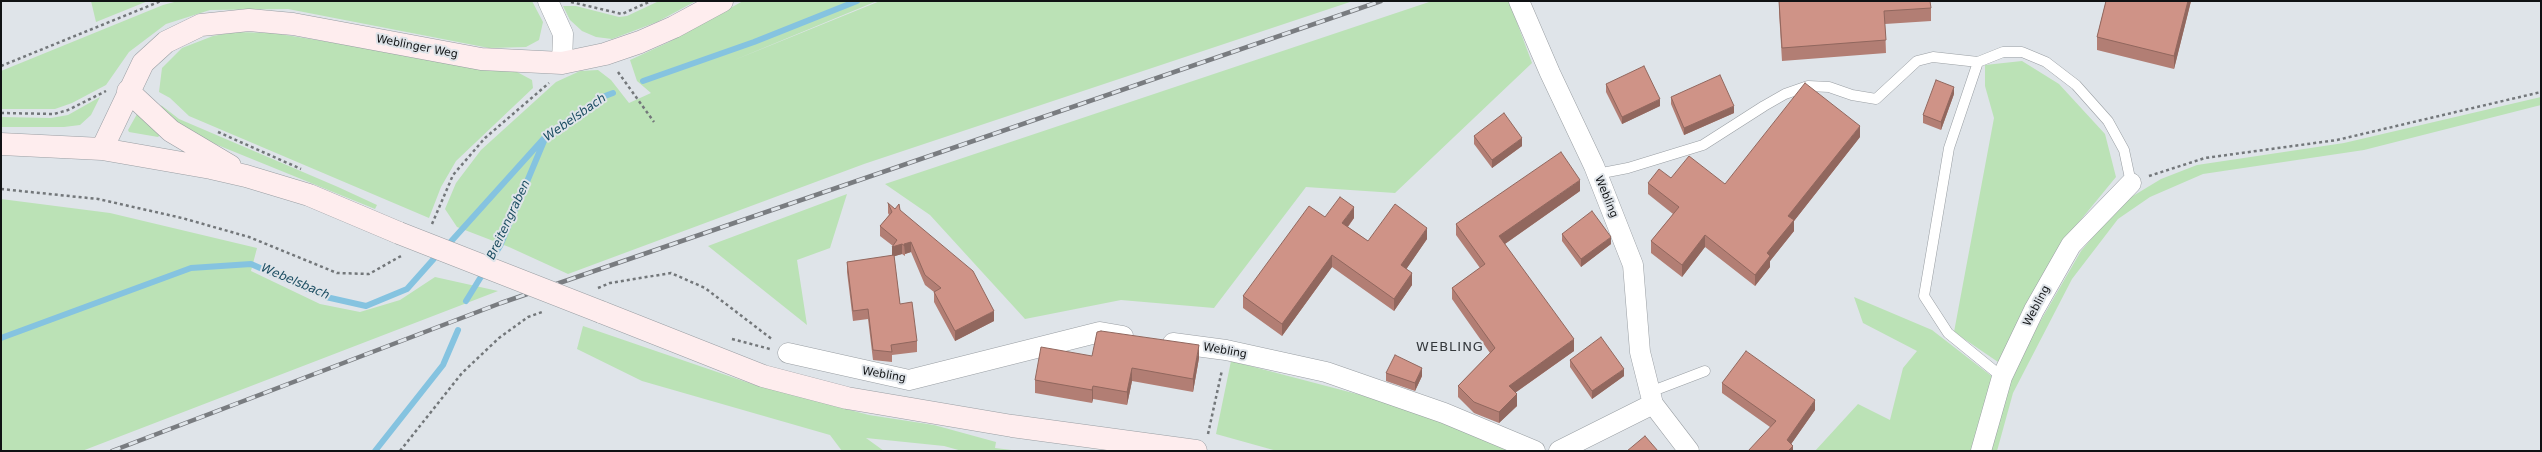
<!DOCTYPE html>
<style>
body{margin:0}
#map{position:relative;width:2542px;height:452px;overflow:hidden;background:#dfe4e9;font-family:"DejaVu Sans",sans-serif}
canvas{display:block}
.frame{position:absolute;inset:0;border:2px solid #101214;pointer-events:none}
</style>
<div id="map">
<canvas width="2542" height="452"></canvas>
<div class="frame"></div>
</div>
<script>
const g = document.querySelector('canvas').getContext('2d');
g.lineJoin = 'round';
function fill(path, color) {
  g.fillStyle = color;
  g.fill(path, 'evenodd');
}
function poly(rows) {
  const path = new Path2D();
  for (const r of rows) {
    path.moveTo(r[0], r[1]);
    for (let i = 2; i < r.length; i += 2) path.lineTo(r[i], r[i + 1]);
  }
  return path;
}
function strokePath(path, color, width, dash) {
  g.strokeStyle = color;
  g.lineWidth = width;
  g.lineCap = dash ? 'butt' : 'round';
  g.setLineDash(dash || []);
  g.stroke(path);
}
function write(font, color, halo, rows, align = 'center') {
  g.font = font + ' "DejaVu Sans",sans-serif';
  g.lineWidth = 4;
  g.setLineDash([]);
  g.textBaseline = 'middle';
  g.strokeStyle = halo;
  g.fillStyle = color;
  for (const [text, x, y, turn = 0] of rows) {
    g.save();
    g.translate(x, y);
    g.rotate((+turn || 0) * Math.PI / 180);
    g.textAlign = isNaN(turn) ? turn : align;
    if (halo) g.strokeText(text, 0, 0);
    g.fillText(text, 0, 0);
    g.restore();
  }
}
fill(poly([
 [91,1,148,1,96,22],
 [178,1,532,1,543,22,539,40,526,47,489,48,288,9,210,10,166,24,129,52,106,85,72,103,55,109,1,109,1,71,163,5],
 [659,1,696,1,657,22,612,39,596,37,582,31,570,20,563,6,576,6,619,17,627,16],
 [743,1,877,1,732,61,880,1,1353,1,864,164,568,274,509,247,457,227,445,209,456,183,481,150,556,82,580,71,598,70,611,80,629,103,651,93,637,81,630,60,669,42],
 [1432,1,1509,1,1532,63,1395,193,1306,187,1214,308,1121,300,1025,319,930,215,885,184],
 [235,32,273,33,517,72,532,80,533,88,456,161,441,187,429,218,189,116,170,98,159,92,162,68,182,48,213,36],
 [2022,61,2059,84,2105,134,2116,177,2060,245,1998,362,1954,332,1994,118,1985,86,1985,65],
 [100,97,91,115,80,125,64,127,1,127,1,117,51,118,68,115],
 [2541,97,2541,105,2364,150,2203,174,2150,197,2118,219,2072,279,2013,393,1997,451,1988,451,2015,365,2081,251,2123,202,2161,179,2197,165,2344,143],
 [161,105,179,119,338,187,377,205,375,209,183,131,164,111],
 [141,107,160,135,158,137,129,132,128,130],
 [847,194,830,248,797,260,807,325,708,246],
 [1,199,110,213,257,248,251,271,320,304,360,312,400,300,435,277,498,291,82,451,1,451],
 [1854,297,1932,330,1994,378,1977,451,1815,451,1858,404,1890,420,1903,368,1917,351,1863,323],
 [583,326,755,385,869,415,934,425,996,442,995,448,1020,451,962,451,944,446,866,438,884,451,842,451,830,435,642,381,577,349],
 [1231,361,1395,404,1519,451,1277,451,1216,434]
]), '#bbe2b6');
strokePath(poly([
 [643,81,754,42,857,1],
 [446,247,546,136,605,96,613,93],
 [466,301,500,246,544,141],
 [1,338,191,268,251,264,326,297,366,306,407,289,439,253],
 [375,451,443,365,458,330]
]), '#85c3e0', 6);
const lane = poly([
 [1978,62,1949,148,1924,296,1948,333,2002,377],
 [1597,174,1628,168,1703,145,1764,106,1785,94,1808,86,1829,87,1852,95,1876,99,1917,61,1933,57,1978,62,2003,52,2022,52,2046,62,2076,85,2108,121,2124,150,2131,183],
 [1650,392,1705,371]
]);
const street = poly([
 [548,1,563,34,562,63],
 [1519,1,1550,73,1594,166,1633,265,1640,352,1653,404,1689,451],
 [1173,343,1226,350,1326,372,1444,413,1535,451],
 [788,353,909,380,1100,332,1123,336],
 [1559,451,1653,404],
 [1981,451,2002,377,2034,310,2071,245,2131,183]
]);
const secondary = poly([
 [128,91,171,131,230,166],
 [1,144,102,149,211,168,246,176,309,195,399,233],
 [102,149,143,63,166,42,201,25,249,20,293,24,481,59,562,63,605,54,640,42,674,27,722,1],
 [601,312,763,376,847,398,1012,426,1196,451]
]);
strokePath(lane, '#999ea3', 11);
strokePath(street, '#999ea3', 21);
strokePath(secondary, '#999ea3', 23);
strokePath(poly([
 [571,2,622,14,651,1],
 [1,66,161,1],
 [618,72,654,122],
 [1,113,54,114,68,110,106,91],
 [218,132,301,169],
 [2149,176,2205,158,2337,140,2541,92],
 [1,189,98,199,182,218,249,237,337,273,369,274,401,256],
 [432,224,453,175,485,138,549,83],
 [598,288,610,283,671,273,705,288,773,340],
 [732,339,770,349],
 [1208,434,1222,370],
 [400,451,462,373,499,338,528,317,542,312]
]), '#73777a', 2.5, [3, 3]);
strokePath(lane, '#fff', 10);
strokePath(street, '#fff', 20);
strokePath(secondary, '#feedee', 22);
const rail = poly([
 [112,451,501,303,1381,1]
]);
strokePath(rail, '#797c80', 4.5);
strokePath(rail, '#dfe4e9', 3, [9]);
const secondaryBridge = poly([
 [399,233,601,312]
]);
strokePath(secondaryBridge, '#999ea3', 23, []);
strokePath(secondaryBridge, '#feedee', 22);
fill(poly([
 [1779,1,1931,8,1931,21,1885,24,1886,53,1782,61,1779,12],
 [2106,1,2191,1,2174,69,2097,50,2097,37],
 [1606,84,1660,106,1622,124,1606,92],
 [1954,94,1941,130,1923,123,1923,115],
 [1671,97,1734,113,1684,135,1671,104],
 [1474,136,1522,146,1492,168,1474,144],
 [1860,137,1794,221,1794,231,1770,261,1770,267,1755,286,1705,247,1682,277,1651,253,1651,241,1673,214,1648,194,1648,183,1671,178,1725,184],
 [1580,191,1505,244,1574,351,1515,393,1517,406,1499,423,1474,413,1458,397,1458,386,1490,353,1452,299,1452,288,1480,268,1456,235,1456,224],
 [888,203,895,209,900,210,994,321,955,341,934,302,934,292,925,285,911,252,905,254,905,256,902,254,894,256,900,304,917,341,917,352,892,355,892,362,873,360,868,319,853,321,847,272,847,262,892,256,893,246,880,236,880,226,889,215,888,213],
 [1325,217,1354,218,1348,227,1368,241,1427,239,1406,269,1412,285,1394,311,1332,267,1282,336,1243,308,1243,296],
 [1562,234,1611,244,1581,267,1562,241],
 [1092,356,1199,358,1193,392,1132,381,1127,405,1093,399,1092,403,1035,393,1035,380],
 [1570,360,1624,376,1592,399,1570,367],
 [1386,373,1422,376,1415,391,1386,381],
 [1722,383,1815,410,1791,444,1793,451,1770,427,1722,393]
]), '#b27e74');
fill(poly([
 [2188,1,2191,1,2174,69,2174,56],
 [1954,87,1954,94,1941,130,1941,122],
 [1660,99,1660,106,1622,124,1622,117],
 [1734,106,1734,113,1684,135,1684,128],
 [1860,126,1860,137,1794,221,1794,231,1770,261,1770,267,1755,286,1755,275,1788,216],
 [1522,138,1522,146,1492,168,1492,160],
 [1580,180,1580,191,1499,248,1499,236],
 [1354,207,1354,218,1342,234,1342,223],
 [1427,228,1427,239,1401,277,1401,265],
 [1705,235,1705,247,1682,277,1682,265],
 [1611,237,1611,244,1581,267,1581,259],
 [911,242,911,252,905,254,904,244],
 [902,244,902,254,892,257,892,247],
 [1332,255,1332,267,1282,336,1282,324],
 [1412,273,1412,285,1394,311,1394,299],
 [994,311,994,321,955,341,955,331],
 [1574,339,1574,351,1509,397,1509,386],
 [1199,345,1199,358,1193,392,1193,379],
 [1132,368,1132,381,1127,405,1127,392],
 [1422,368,1422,376,1415,391,1415,383],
 [1624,369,1624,376,1592,399,1592,391],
 [1093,386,1093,399,1092,403,1092,390],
 [1517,394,1517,406,1499,423,1499,412],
 [1815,400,1815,410,1787,450,1787,440],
 [1793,446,1793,451,1788,451]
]), '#91675e');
const building = poly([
 [1779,1,1930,1,1931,8,1884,11,1886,40,1782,48,1779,1],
 [2106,1,2188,1,2174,56,2097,37,2106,1],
 [1644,66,1660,99,1622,117,1606,84,1644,66],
 [1720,75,1734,106,1684,128,1671,97,1720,75],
 [1936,80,1954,87,1941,122,1923,115,1936,80],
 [1805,83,1860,126,1788,216,1794,220,1767,253,1770,256,1755,275,1705,235,1682,265,1651,241,1679,207,1648,183,1659,169,1671,178,1689,156,1725,184,1805,83],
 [1504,113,1522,138,1492,160,1474,136,1504,113],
 [1561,152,1580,180,1499,236,1574,339,1509,386,1517,394,1499,412,1474,402,1458,386,1495,348,1452,288,1485,264,1456,224,1561,152],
 [1340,197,1354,207,1342,223,1368,241,1395,204,1427,228,1401,265,1412,273,1394,299,1332,255,1282,324,1243,296,1309,206,1325,217,1340,197],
 [888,203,895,209,899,204,900,210,973,271,994,311,955,331,934,292,941,288,925,275,911,242,904,244,905,246,902,244,892,247,897,240,880,226,892,212,888,203],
 [1592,211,1611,237,1581,259,1562,234,1592,211],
 [894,255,900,304,912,302,917,341,891,345,892,352,873,350,868,309,853,311,847,262,894,255],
 [1101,331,1199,345,1193,379,1132,368,1127,392,1093,386,1092,390,1035,380,1041,347,1092,356,1097,332,1101,331],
 [1601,337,1624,369,1592,391,1570,360,1601,337],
 [1746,351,1815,400,1787,440,1793,446,1788,451,1748,451,1776,421,1722,383,1746,351],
 [1395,355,1422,368,1415,383,1386,373,1395,355],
 [1645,436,1658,451,1627,451,1645,436]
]);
fill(building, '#cf9387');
strokePath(building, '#91675e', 1);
write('11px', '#101214', '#dfe4e9', [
 ["Weblinger Weg",417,47,11],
 ["Webling",1606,197,68],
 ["Webling",2037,306,-62],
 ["Webling",1225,351,10],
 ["Webling",884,375,10]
]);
write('italic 12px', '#1a4c61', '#dfe4e9', [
 ["Webelsbach",575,118,-35],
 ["Breitengraben",509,220,-65],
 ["Webelsbach",295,282,23]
]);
g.letterSpacing = '1px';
write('13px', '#34383c', '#dfe4e9', [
 ["WEBLING",1450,348]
]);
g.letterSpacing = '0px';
</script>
